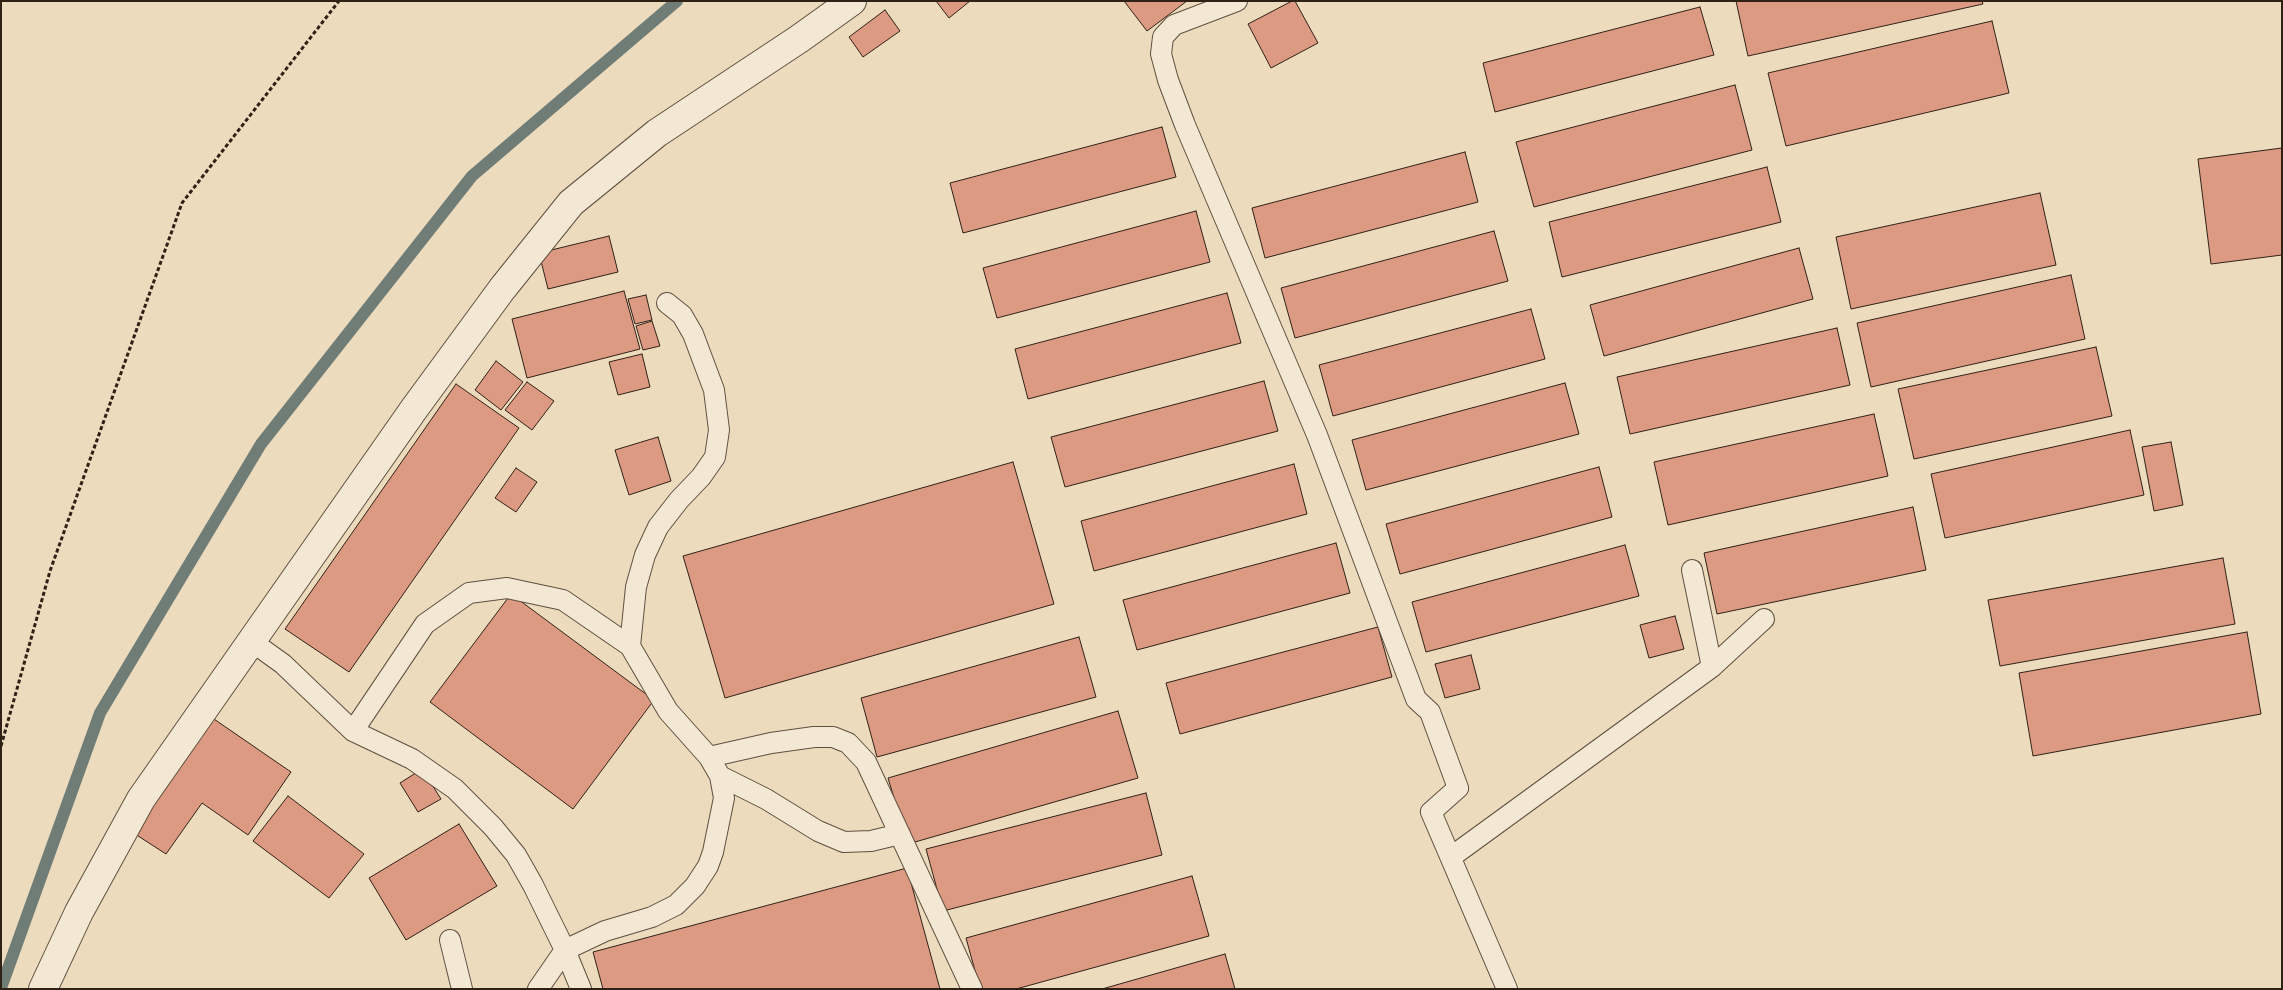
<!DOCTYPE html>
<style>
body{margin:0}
#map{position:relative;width:2283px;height:990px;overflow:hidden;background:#ecdbbd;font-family:"Libre Bodoni",serif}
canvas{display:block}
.frame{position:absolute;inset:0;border:2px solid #302117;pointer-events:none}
</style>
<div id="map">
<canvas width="2283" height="990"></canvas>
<div class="frame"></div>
</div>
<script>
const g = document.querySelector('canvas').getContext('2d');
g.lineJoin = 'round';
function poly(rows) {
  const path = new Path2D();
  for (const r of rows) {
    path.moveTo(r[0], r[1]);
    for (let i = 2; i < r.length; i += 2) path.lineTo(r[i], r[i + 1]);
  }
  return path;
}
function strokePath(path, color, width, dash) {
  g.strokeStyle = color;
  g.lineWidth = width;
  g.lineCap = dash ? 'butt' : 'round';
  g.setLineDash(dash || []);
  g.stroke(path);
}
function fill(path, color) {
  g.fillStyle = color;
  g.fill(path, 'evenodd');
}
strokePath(poly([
 [1,988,100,713,261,444,472,176,677,1]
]), '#6f7d76', 12);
const building = poly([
 [936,1,970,1,949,18,936,1],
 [1124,1,1187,1,1147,31,1124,1],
 [1292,1,1295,1,1318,43,1271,68,1248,24,1292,1],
 [1736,1,1982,1,1983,4,1748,56,1736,1],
 [1700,7,1714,55,1495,112,1483,63,1700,7],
 [885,10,900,31,863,57,849,37,885,10],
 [1992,21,2009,93,1786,146,1768,73,1992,21],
 [1735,85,1752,150,1534,207,1516,142,1735,85],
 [1162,127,1176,177,963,233,950,183,1162,127],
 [2282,148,2282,255,2211,264,2198,159,2282,148],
 [1465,152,1478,202,1265,258,1252,208,1465,152],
 [1767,167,1781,222,1562,277,1549,222,1767,167],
 [2040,193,2056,265,1851,309,1836,237,2040,193],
 [1196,211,1210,262,997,318,983,268,1196,211],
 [1494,231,1508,281,1295,338,1281,288,1494,231],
 [609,236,618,272,548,289,539,253,609,236],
 [1799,248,1813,299,1604,356,1590,305,1799,248],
 [2071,275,2085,339,1871,387,1857,323,2071,275],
 [624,291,640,349,527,378,512,319,624,291],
 [1227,293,1241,343,1028,399,1015,349,1227,293],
 [646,295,652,320,635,324,628,299,646,295],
 [1531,309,1545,359,1333,416,1319,365,1531,309],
 [652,321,660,346,643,350,636,326,652,321],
 [1837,328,1850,385,1630,434,1617,377,1837,328],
 [2096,347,2112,416,1914,459,1898,389,2096,347],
 [642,354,650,387,618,395,609,362,642,354],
 [496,361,523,382,501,410,475,390,496,361],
 [1264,381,1278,431,1065,487,1051,437,1264,381],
 [527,382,554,401,532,430,505,410,527,382],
 [1565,383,1579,434,1366,490,1352,440,1565,383],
 [456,384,519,428,349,672,285,629,456,384],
 [1874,414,1888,476,1668,525,1654,462,1874,414],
 [2130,430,2144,495,1945,538,1931,474,2130,430],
 [658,437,671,481,629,495,615,450,658,437],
 [2171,442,2183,505,2154,511,2142,447,2171,442],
 [1013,462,1054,604,725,698,683,556,1013,462],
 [1294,464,1307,514,1094,571,1081,521,1294,464],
 [1599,467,1612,517,1400,574,1386,524,1599,467],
 [516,468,537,482,516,512,495,498,516,468],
 [1913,507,1926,570,1717,614,1704,553,1913,507],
 [1336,543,1350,593,1137,650,1123,600,1336,543],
 [1625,545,1639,596,1426,652,1412,602,1625,545],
 [2223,558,2235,624,2000,666,1988,600,2223,558],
 [511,594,654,700,573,809,430,702,511,594],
 [1675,616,1684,649,1649,658,1640,625,1675,616],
 [1378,627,1392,677,1180,734,1166,683,1378,627],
 [2247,632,2261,714,2033,756,2019,673,2247,632],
 [1079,637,1096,697,877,757,861,698,1079,637],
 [1471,655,1480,689,1445,698,1435,664,1471,655],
 [1118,711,1138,778,908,844,888,778,1118,711],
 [211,717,291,772,248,835,202,803,166,854,132,832,211,717],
 [422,769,441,799,418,812,400,783,422,769],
 [1146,793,1162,855,943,911,926,849,1146,793],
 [288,796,364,854,329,898,253,841,288,796],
 [459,824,497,886,406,940,369,878,459,824],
 [907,868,940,989,603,989,593,952,907,868],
 [1192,876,1209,936,1016,989,980,989,966,938,1192,876],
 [1225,954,1235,989,1102,989,1225,954]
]);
fill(building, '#dd9a82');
strokePath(building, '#302117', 1);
const service = poly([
 [1237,1,1174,25,1163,37,1161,54,1168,80,1185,125,1317,435,1416,699,1430,712,1458,788,1431,812,1507,989],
 [251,641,283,664,353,731,412,759,455,789,493,827,516,855,533,885,565,950,581,989],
 [630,646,636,587,645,555,658,527,679,500,701,477,715,457,719,430,714,390,693,334,682,315,667,303],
 [1712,667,1764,619],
 [353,731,425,624,469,593,507,588,563,600,630,646,668,711,709,757,720,776,724,798,713,852,708,866,695,886,676,905,652,917,605,931,565,950,538,989],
 [709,757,771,743,814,737,833,737,848,743,866,762,972,989],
 [720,776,766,799,818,831,844,842,871,841,900,834],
 [1451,857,1712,667,1692,570],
 [450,940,462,989]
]);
const minor = poly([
 [43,989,79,912,141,799,414,409,502,289,571,203,657,133,799,39,852,1]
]);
strokePath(service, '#5f5040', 22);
strokePath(minor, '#5f5040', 30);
strokePath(poly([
 [1,746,50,571,182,203,339,1]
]), '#302117', 3, [4, 2.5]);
strokePath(service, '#f3e8d4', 20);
strokePath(minor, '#f3e8d4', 28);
</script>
